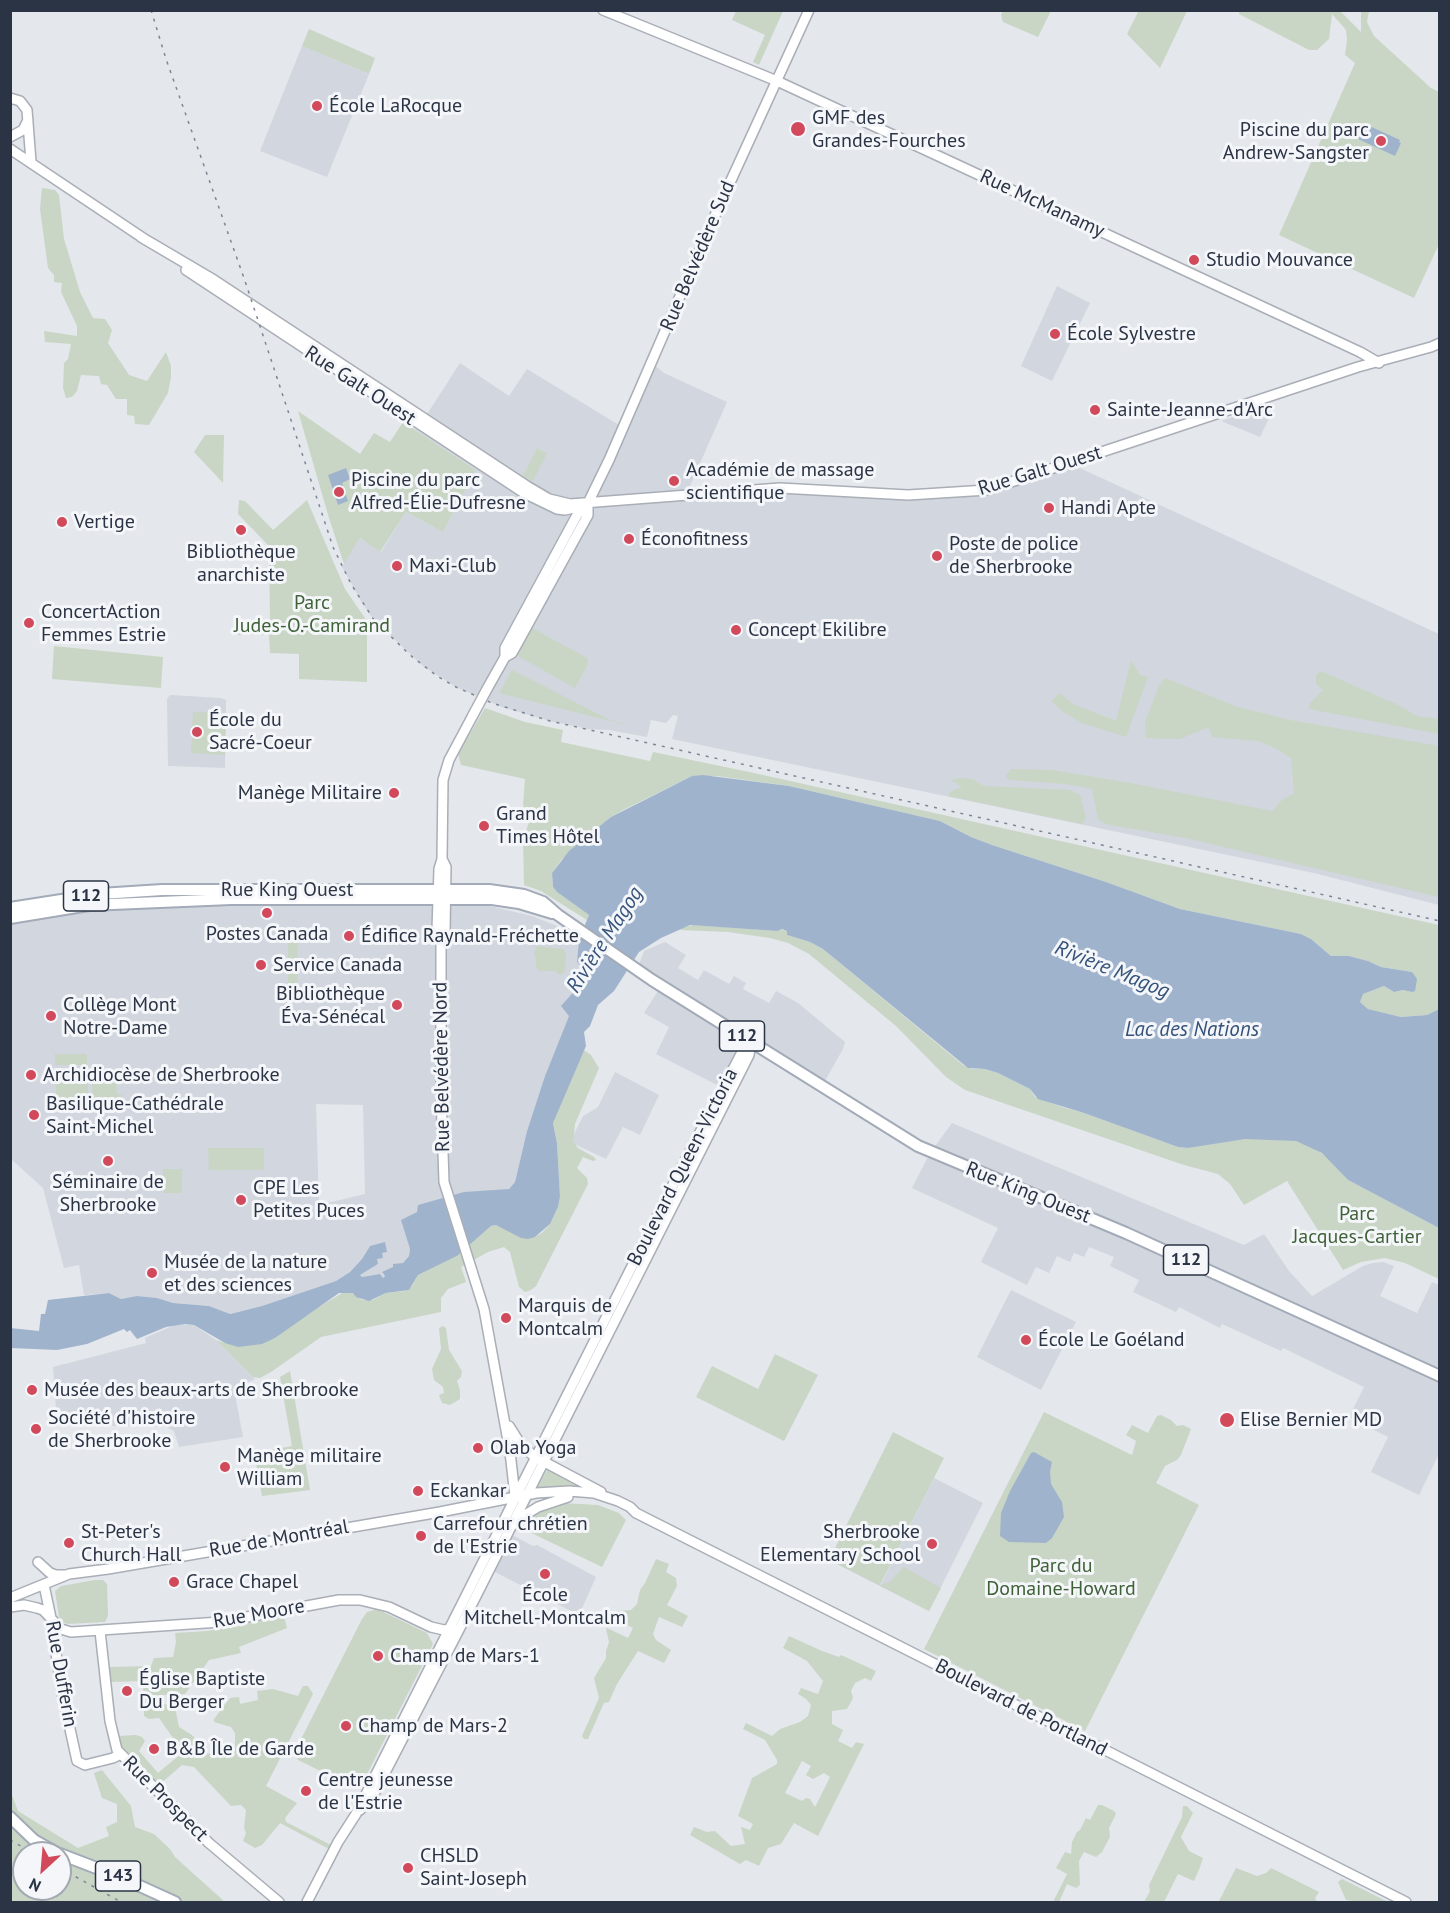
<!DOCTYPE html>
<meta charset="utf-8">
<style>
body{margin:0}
#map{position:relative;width:1450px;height:1913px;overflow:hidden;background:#e4e7ec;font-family:"PT Sans",sans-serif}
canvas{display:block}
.frame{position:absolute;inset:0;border:12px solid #2b3445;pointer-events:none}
.north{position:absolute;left:12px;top:1841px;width:60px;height:60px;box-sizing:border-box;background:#f4f6f9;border:2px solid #a4a8b1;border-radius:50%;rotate:206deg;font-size:16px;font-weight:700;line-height:24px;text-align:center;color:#2b3445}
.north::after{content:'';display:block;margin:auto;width:21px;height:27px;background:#d1495b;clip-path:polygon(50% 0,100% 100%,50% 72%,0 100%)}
</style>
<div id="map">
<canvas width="1450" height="1913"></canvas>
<div class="frame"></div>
<div class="north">N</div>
</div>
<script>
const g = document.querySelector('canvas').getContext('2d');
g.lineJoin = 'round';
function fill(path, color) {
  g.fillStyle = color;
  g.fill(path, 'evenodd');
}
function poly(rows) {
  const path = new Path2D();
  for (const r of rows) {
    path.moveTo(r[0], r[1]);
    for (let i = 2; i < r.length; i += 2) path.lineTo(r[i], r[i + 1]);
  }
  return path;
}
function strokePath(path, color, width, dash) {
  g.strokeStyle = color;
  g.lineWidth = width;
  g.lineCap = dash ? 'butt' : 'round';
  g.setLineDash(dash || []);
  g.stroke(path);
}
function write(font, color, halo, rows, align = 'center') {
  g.font = font + ' "PT Sans",sans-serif';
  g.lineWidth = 6;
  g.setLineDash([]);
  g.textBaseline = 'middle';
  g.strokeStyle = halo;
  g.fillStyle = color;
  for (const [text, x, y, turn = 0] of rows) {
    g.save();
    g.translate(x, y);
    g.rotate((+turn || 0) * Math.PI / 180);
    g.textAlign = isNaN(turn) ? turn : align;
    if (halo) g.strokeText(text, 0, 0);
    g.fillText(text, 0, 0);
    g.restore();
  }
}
fill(poly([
 [302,46,369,74,327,177,260,151],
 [1057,286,1090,303,1052,381,1021,366],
 [460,363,509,396,527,369,624,428,652,363,664,373,727,402,686,495,747,490,970,492,1069,463,1439,634,1439,905,1314,873,672,739,678,716,673,715,666,723,651,720,647,737,609,730,588,729,550,721,502,707,456,687,423,666,374,620,362,603,342,567,360,538,381,552,406,512,443,532,476,470,414,429,420,425],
 [1265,407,1273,410,1260,437,1221,421],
 [170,695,221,698,226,700,225,768,168,766,167,699],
 [231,895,443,895,532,916,555,925,579,939,577,962,581,966,578,987,571,996,569,1016,545,1076,527,1131,515,1182,509,1189,417,1212,402,1220,410,1249,409,1256,403,1263,393,1265,394,1267,382,1273,385,1277,383,1278,380,1274,362,1277,360,1275,378,1264,370,1246,362,1259,350,1272,336,1281,262,1306,229,1314,209,1306,173,1303,157,1298,137,1296,121,1299,109,1293,84,1295,79,1265,64,1268,43,1188,11,1159,11,913,89,900,165,896],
 [316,1104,363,1105,365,1194,319,1205],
 [665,942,686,955,678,968,698,980,704,970,729,984,734,976,746,983,743,989,769,1003,776,991,798,1003,845,1042,843,1049,822,1086,751,1042,725,1089,656,1054,669,1027,644,1013,661,986,637,970,644,951],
 [615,1072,659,1095,640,1135,623,1127,606,1159,570,1142,583,1116,598,1107],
 [952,1123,1244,1245,1264,1234,1289,1271,1312,1296,1363,1266,1373,1263,1383,1262,1394,1266,1380,1296,1417,1313,1432,1282,1439,1285,1439,1454,1419,1495,1371,1472,1388,1437,1349,1417,1364,1387,1283,1348,1281,1351,1222,1324,1220,1328,1179,1307,1176,1312,1133,1292,1139,1280,1110,1266,1114,1257,1089,1247,1084,1257,1074,1253,1070,1262,1057,1256,1049,1273,1036,1267,1027,1285,981,1262,998,1228,912,1188,930,1153],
 [1011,1290,1076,1322,1041,1390,977,1357],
 [177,1324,194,1325,216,1340,255,1379,234,1389,243,1437,179,1447,174,1431,167,1427,114,1426,85,1422,56,1409,53,1367,146,1343,145,1338],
 [934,1478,983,1503,929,1611,880,1586],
 [512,1535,533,1546,537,1545,596,1577,579,1615,493,1571]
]), '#d2d6de');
fill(poly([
 [1139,10,1187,11,1160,68,1127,34],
 [1240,10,1278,12,1279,10,1340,11,1361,32,1361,11,1369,11,1367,22,1374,36,1431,88,1439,92,1439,244,1414,298,1279,235,1355,63,1345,55,1347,40,1346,30,1332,14,1329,39,1317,50,1309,50,1239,14],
 [736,11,783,11,759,65,753,62,765,35,732,20],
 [1003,11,1003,10,1051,11,1038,37,1003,22,1001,15],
 [309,29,375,58,369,74,302,46],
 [42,188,55,190,59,195,64,239,80,292,93,318,105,319,112,330,108,343,129,375,147,381,166,352,171,366,171,377,168,393,149,425,135,424,134,416,127,415,127,399,116,399,107,385,101,384,99,376,81,375,77,391,72,397,66,398,63,388,64,363,68,359,71,344,45,342,44,331,77,336,77,326,61,292,62,283,54,282,54,275,48,268,40,209],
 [298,411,360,454,374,433,390,442,403,422,476,470,443,532,406,512,380,552,360,538,344,564,329,518],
 [205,435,224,435,223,483,194,452],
 [538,446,538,449,547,453,533,481,523,476],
 [239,500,245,501,273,530,307,500,345,589,367,621,367,682,299,679,299,654,270,653,269,635,233,635,233,620,270,620,269,546,238,514],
 [532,628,587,658,588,664,575,688,518,656,518,654],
 [54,646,163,657,161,688,52,679],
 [1131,660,1140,675,1148,677,1126,737,1082,723,1063,712,1051,701,1060,693,1073,704,1116,721],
 [512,670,608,719,631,726,499,693],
 [1321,671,1396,704,1417,716,1439,719,1439,734,1309,709,1309,704,1323,690,1316,684,1316,675],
 [1165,678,1238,707,1290,720,1439,746,1439,897,1185,838,1105,824,1098,819,1092,789,1065,784,1009,780,1006,776,1011,769,1053,770,1136,784,1272,811,1283,799,1294,794,1291,758,1275,748,1258,741,1212,737,1209,727,1180,739,1146,738,1145,722,1159,686],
 [485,708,525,722,563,730,561,742,650,761,653,752,754,773,1439,925,1439,1009,1427,1015,1401,1017,1368,1009,1360,1002,1361,997,1363,994,1384,986,1394,992,1403,990,1412,992,1412,972,1381,967,1368,961,1349,956,1331,956,1311,939,1301,934,1180,909,1106,882,992,845,971,837,940,821,789,786,717,776,692,776,623,810,611,817,561,860,552,873,553,887,557,892,589,915,587,920,541,891,524,885,523,840,529,822,528,815,523,805,525,779,461,765,458,754],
 [193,712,226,713,225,755,191,753],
 [960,778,973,779,984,786,1070,790,1080,795,1086,818,1082,824,948,796,951,791,962,787,951,780],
 [694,925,777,931,780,929,787,931,787,935,810,942,823,949,963,1065,972,1069,985,1069,998,1073,1030,1089,1035,1097,1062,1107,1084,1113,1178,1147,1188,1148,1229,1140,1262,1138,1296,1141,1315,1149,1326,1156,1348,1180,1439,1228,1439,1279,1405,1263,1385,1258,1361,1262,1343,1270,1287,1181,1244,1205,1230,1184,1218,1174,1184,1165,965,1090,946,1077,896,1026,809,954,788,943,770,938,728,932,680,930,683,927],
 [288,930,315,931,315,941,310,941,306,934,298,938,297,964,288,963],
 [536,946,563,949,566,953,565,970,562,975,558,974,556,971,539,971,536,967,536,958,534,955],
 [288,968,298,969,297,997,288,996],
 [314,988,360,988,360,997,314,997],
 [584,1050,591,1055,599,1068,575,1124,573,1141,578,1148,594,1157,596,1160,593,1161,583,1157,577,1168,587,1178,588,1184,536,1286,531,1290,525,1292,519,1287,510,1252,504,1247,488,1252,461,1267,466,1282,448,1289,444,1294,441,1298,441,1312,321,1337,271,1372,260,1378,253,1377,216,1340,225,1343,275,1338,304,1316,344,1292,353,1293,362,1300,373,1300,386,1293,405,1291,412,1286,418,1275,457,1256,491,1226,496,1225,535,1237,542,1233,550,1224,558,1207,560,1197,557,1143,553,1123,554,1116],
 [55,1054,87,1054,87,1065,55,1065],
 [92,1078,116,1078,117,1094,122,1095,122,1106,115,1108,108,1103,100,1099,93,1100],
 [88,1082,88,1098,56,1099,56,1083],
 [208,1148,264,1148,264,1170,209,1170],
 [163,1169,182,1169,182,1193,163,1193],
 [443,1326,446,1328,449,1350,462,1371,461,1377,457,1381,460,1390,460,1399,450,1405,442,1403,439,1395,444,1393,443,1387,434,1380,432,1369,441,1349,439,1328],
 [775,1354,818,1375,784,1441,696,1397,712,1366,758,1389],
 [290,1371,310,1490,262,1496,254,1453,292,1446,280,1377],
 [1044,1412,1132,1455,1136,1441,1126,1435,1132,1425,1148,1433,1157,1416,1161,1415,1171,1420,1177,1426,1183,1425,1191,1429,1181,1455,1177,1460,1165,1466,1156,1483,1199,1505,1085,1731,924,1649],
 [893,1432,944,1458,880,1585,890,1582,904,1567,941,1588,929,1611,829,1560],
 [548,1469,581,1485,581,1488,535,1490],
 [562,1503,598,1505,619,1513,626,1520,602,1567,519,1527,537,1511],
 [656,1559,669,1564,666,1572,676,1578,677,1586,667,1605,688,1616,682,1627,659,1617,653,1634,656,1640,671,1650,664,1663,638,1651,617,1684,609,1702,604,1703,588,1739,584,1739,582,1736,599,1698,594,1678,606,1658,606,1651,609,1642,606,1629,607,1628,628,1638,633,1628,610,1617,611,1614,617,1611,631,1610,637,1604,640,1590,645,1583],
 [95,1580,103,1580,107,1584,108,1616,105,1622,68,1624,62,1622,59,1617,55,1591,61,1586],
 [377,1609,427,1633,433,1644,361,1786,357,1789,298,1760,294,1753,362,1619,367,1612],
 [284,1616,287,1628,239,1647,241,1653,209,1660,185,1694,161,1695,161,1703,175,1707,179,1727,192,1735,208,1754,235,1746,235,1733,231,1727,214,1722,214,1719,230,1698,239,1697,240,1704,258,1700,257,1691,273,1689,298,1696,303,1686,308,1686,313,1694,266,1786,297,1803,285,1818,286,1822,331,1845,329,1849,280,1823,262,1845,255,1848,243,1841,246,1833,244,1828,246,1810,241,1805,231,1806,194,1767,182,1765,159,1785,122,1749,121,1745,119,1736,136,1735,142,1737,145,1741,139,1751,158,1773,183,1752,159,1718,149,1719,144,1716,143,1681,110,1682,108,1667,151,1666,154,1658,173,1657,176,1642,175,1633,208,1631],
 [789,1636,822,1651,839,1657,841,1655,876,1671,871,1681,865,1678,855,1683,851,1691,853,1698,847,1709,832,1711,832,1724,843,1730,838,1741,852,1748,856,1742,864,1744,818,1836,794,1823,781,1844,768,1848,759,1866,746,1860,740,1864,690,1835,694,1827,707,1832,715,1831,731,1846,745,1844,741,1827,750,1830,753,1824,738,1816,752,1778,777,1764,777,1760,765,1740,743,1729,746,1723,772,1736,780,1729,800,1722,808,1716,811,1705,806,1699,798,1694,801,1688,818,1694,823,1681,807,1661,783,1648],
 [802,1761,811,1766,806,1775,813,1779,824,1773,830,1777,815,1807,810,1799,806,1798,802,1801,785,1793],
 [102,1770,131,1806,135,1827,154,1834,170,1849,175,1857,225,1902,11,1902,10,1790,18,1811,78,1848,109,1836,106,1827,117,1822,117,1804,102,1798,94,1773],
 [24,1853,60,1853,60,1889,24,1889],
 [1098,1805,1102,1805,1114,1811,1116,1814,1109,1828,1110,1837,1102,1852,1096,1857,1084,1852,1079,1861,1080,1885,1076,1888,1067,1884,1059,1902,1053,1902,1067,1874,1056,1868,1065,1852,1071,1854,1072,1842,1077,1832,1080,1830,1086,1818,1090,1820],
 [1183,1806,1187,1806,1193,1813,1181,1837,1189,1851,1203,1858,1200,1867,1194,1881,1178,1874,1164,1902,1144,1902,1150,1891,1149,1885,1182,1817],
 [1236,1868,1257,1876,1266,1873,1271,1868,1319,1892,1315,1898,1317,1902,1222,1902,1219,1901],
 [1342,1879,1388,1902,1361,1902,1346,1900,1338,1882]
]), '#c9d6c5');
fill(poly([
 [1365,124,1400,140,1399,142,1401,143,1395,156,1358,139],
 [346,468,350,479,342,483,348,501,338,505,328,475],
 [703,775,789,786,940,821,971,837,992,845,1106,882,1180,909,1301,934,1311,939,1331,956,1349,956,1368,961,1381,967,1412,972,1417,979,1415,991,1412,992,1403,990,1394,992,1384,986,1363,994,1360,1002,1368,1009,1401,1017,1427,1015,1439,1009,1439,1228,1348,1180,1322,1153,1296,1141,1245,1139,1188,1148,1178,1147,1084,1113,1038,1099,1030,1089,998,1073,985,1069,968,1068,823,949,810,942,787,935,787,931,782,929,777,931,690,925,661,938,639,952,614,991,598,1005,590,1026,584,1032,586,1046,553,1123,557,1143,560,1197,558,1207,550,1224,535,1237,528,1239,521,1238,496,1225,491,1226,457,1256,418,1275,409,1290,386,1293,369,1301,356,1297,353,1293,339,1293,275,1338,262,1344,238,1347,225,1343,194,1325,185,1324,166,1327,137,1339,130,1330,127,1332,124,1329,87,1344,57,1350,11,1348,10,1328,39,1331,41,1314,45,1314,48,1300,109,1293,121,1299,137,1296,157,1298,173,1303,209,1306,230,1314,262,1306,336,1281,350,1272,362,1259,370,1246,385,1242,387,1252,382,1253,383,1258,377,1259,378,1264,360,1275,362,1277,380,1274,383,1278,385,1276,382,1272,393,1267,393,1264,403,1263,409,1256,410,1249,401,1220,417,1212,418,1205,464,1192,509,1189,515,1182,527,1131,545,1076,569,1016,561,1006,578,987,581,966,577,962,579,939,589,915,557,892,553,887,552,873,569,851,611,817,692,776],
 [1034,1452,1052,1462,1050,1472,1051,1484,1062,1502,1064,1517,1052,1538,1046,1543,1009,1542,1000,1536,1001,1513,1010,1491,1031,1453]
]), '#9fb4cc');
const secondary = poly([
 [603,10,777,81,1360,352,1379,363],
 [10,98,20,101,27,110,31,162],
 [10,137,23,130,28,120],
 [10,149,146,240],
 [141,237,214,280,527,486,549,499,570,504,780,488,908,495,987,490,1358,367,1431,347,1440,343],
 [186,270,524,493,557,509,565,510,578,507],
 [505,657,505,648,577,515,588,503,609,460,717,211,809,10],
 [487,689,505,657,512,653,516,646,578,533,588,515,588,503],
 [473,715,449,760,443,780,442,859,439,869,437,930,441,941,441,1093,444,1182,484,1309,510,1452,515,1496],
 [441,941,445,931,446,867,442,859],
 [509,1426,521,1445,535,1457,601,1492],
 [513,1525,520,1518,538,1507,568,1497],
 [38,1562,50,1573,56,1575,64,1575],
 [44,1585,51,1618,61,1688,77,1761,85,1765,113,1758,121,1754],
 [10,1598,69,1574,108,1569,440,1512,536,1493,569,1491,594,1493,618,1501,630,1507,636,1513,1406,1902],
 [10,1607,24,1605,37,1608,43,1610,61,1629,71,1632,220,1622,339,1600,360,1600,389,1607,431,1627,444,1630,452,1628],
 [100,1631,110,1721,117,1750,209,1843,279,1902],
 [360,1810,374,1794,464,1620,749,1055,751,1043],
 [307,1902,338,1842,356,1814,686,1159,742,1052,751,1041]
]);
const primary = poly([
 [10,908,100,894,162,890,489,890,524,895,543,902,558,915,652,980,918,1146,1126,1233,1440,1376],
 [10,918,89,905,231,899,492,899,519,903,552,913],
 [10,1817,34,1840,57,1853],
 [60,1854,120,1877,175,1902]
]);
strokePath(secondary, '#a9aeb7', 12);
strokePath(primary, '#a3abb8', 14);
strokePath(secondary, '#fff', 9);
strokePath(primary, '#fff', 10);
strokePath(poly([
 [151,10,166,59,244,278,333,547,351,584,374,620,410,655,437,676,456,687,492,703,550,721,1440,921],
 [10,1840,33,1853],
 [60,1868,121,1902]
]), '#7d8696', 1.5, [3, 6]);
const secondaryBridge = poly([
 [473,715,487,689]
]);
strokePath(secondaryBridge, '#a9aeb7', 12, []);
strokePath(secondaryBridge, '#fff', 9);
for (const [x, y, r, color] of [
 [317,106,6,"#d1495b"],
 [798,129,8,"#d1495b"],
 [1381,141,6,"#d1495b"],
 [1194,260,6,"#d1495b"],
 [1055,334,6,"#d1495b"],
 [1095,410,6,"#d1495b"],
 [674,481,6,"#d1495b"],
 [339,492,6,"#d1495b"],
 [1049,508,6,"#d1495b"],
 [62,522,6,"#d1495b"],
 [241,530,6,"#d1495b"],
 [629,539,6,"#d1495b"],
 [937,556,6,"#d1495b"],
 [397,566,6,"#d1495b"],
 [29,623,6,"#d1495b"],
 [736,630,6,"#d1495b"],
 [197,732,6,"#d1495b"],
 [394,793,6,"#d1495b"],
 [484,826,6,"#d1495b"],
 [267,913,6,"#d1495b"],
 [349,936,6,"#d1495b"],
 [261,965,6,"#d1495b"],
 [397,1005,6,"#d1495b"],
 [51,1016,6,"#d1495b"],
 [31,1075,6,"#d1495b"],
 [34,1115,6,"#d1495b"],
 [108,1161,6,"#d1495b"],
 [241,1200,6,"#d1495b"],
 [152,1273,6,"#d1495b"],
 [506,1318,6,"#d1495b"],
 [1026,1340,6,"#d1495b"],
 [32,1390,6,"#d1495b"],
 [1227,1420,8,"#d1495b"],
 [36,1429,6,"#d1495b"],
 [478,1448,6,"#d1495b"],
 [225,1467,6,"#d1495b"],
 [418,1491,6,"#d1495b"],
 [421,1536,6,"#d1495b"],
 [69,1543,6,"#d1495b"],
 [932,1544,6,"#d1495b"],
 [545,1574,6,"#d1495b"],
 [174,1582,6,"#d1495b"],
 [378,1656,6,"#d1495b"],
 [127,1691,6,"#d1495b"],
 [346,1726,6,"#d1495b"],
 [154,1749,6,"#d1495b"],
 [306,1791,6,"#d1495b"],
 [408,1868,6,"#d1495b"]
]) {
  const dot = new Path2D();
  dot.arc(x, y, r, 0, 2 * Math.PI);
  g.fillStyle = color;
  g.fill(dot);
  strokePath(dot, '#f4f6f9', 2);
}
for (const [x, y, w] of [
 [86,896,45],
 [742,1036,45],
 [1186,1260,45],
 [118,1876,45]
]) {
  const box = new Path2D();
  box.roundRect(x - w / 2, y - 15, w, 30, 4.5);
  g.fillStyle = '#f4f6f9';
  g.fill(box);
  strokePath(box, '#2b3445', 1.5);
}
write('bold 18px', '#2b3445', null, [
 ["112",86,896],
 ["112",742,1036],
 ["112",1186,1260],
 ["143",118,1876]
]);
write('20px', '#2b3445', '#f4f6f9', [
 ["École LaRocque",329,106],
 ["GMF des",812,118],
 ["Grandes-Fourches",812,141],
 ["Piscine du parc",1369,130,"right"],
 ["Andrew-Sangster",1369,153,"right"],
 ["Studio Mouvance",1206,260],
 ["École Sylvestre",1067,334],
 ["Sainte-Jeanne-d'Arc",1107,410],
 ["Académie de massage",686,470],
 ["scientifique",686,493],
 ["Piscine du parc",351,480],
 ["Alfred-Élie-Dufresne",351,503],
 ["Handi Apte",1061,508],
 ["Vertige",74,522],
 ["Éconofitness",641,539],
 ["Poste de police",949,544],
 ["de Sherbrooke",949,567],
 ["Bibliothèque",241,552,"center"],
 ["anarchiste",241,575,"center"],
 ["Maxi-Club",409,566],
 ["ConcertAction",41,612],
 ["Femmes Estrie",41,635],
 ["Concept Ekilibre",748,630],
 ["École du",209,720],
 ["Sacré-Coeur",209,743],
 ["Manège Militaire",382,793,"right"],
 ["Grand",496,814],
 ["Times Hôtel",496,837],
 ["Postes Canada",267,934,"center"],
 ["Édifice Raynald-Fréchette",361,936],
 ["Service Canada",273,965],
 ["Bibliothèque",385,994,"right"],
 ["Éva-Sénécal",385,1017,"right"],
 ["Collège Mont",63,1005],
 ["Notre-Dame",63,1028],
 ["Archidiocèse de Sherbrooke",43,1075],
 ["Basilique-Cathédrale",46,1104],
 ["Saint-Michel",46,1127],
 ["Séminaire de",108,1182,"center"],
 ["Sherbrooke",108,1205,"center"],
 ["CPE Les",253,1188],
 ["Petites Puces",253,1211],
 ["Musée de la nature",164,1262],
 ["et des sciences",164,1285],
 ["Marquis de",518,1306],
 ["Montcalm",518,1329],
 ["École Le Goéland",1038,1340],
 ["Musée des beaux-arts de Sherbrooke",44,1390],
 ["Société d'histoire",48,1418],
 ["de Sherbrooke",48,1441],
 ["Elise Bernier MD",1240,1420],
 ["Olab Yoga",490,1448],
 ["Manège militaire",237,1456],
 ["William",237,1479],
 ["Eckankar",430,1491],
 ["Carrefour chrétien",433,1524],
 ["de l'Estrie",433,1547],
 ["St-Peter's",81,1532],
 ["Church Hall",81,1555],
 ["Sherbrooke",920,1532,"right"],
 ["Elementary School",920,1555,"right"],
 ["Grace Chapel",186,1582],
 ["École",545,1595,"center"],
 ["Mitchell-Montcalm",545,1618,"center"],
 ["Champ de Mars-1",390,1656],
 ["Église Baptiste",139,1679],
 ["Du Berger",139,1702],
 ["Champ de Mars-2",358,1726],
 ["B&B Île de Garde",166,1749],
 ["Centre jeunesse",318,1780],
 ["de l'Estrie",318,1803],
 ["CHSLD",420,1856],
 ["Saint-Joseph",420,1879]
], 'left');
write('20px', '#2b3445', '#f4f6f9', [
 ["Rue McManamy",1042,204,25],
 ["Rue Belvédère Sud",698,256,-67],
 ["Rue Galt Ouest",360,386,33],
 ["Rue Galt Ouest",1040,471,-17],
 ["Rue King Ouest",287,890],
 ["Rue Belvédère Nord",442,1067,-91],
 ["Boulevard Queen-Victoria",683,1167,-63],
 ["Rue King Ouest",1028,1193,22],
 ["Rue de Montréal",279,1539,-10],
 ["Rue Moore",259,1614,-10],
 ["Rue Dufferin",61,1674,80],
 ["Boulevard de Portland",1021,1708,27],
 ["Rue Prospect",165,1799,45]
]);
write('20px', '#3f6138', '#f4f6f9', [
 ["Parc",312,603],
 ["Judes-O.-Camirand",312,626],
 ["Parc",1357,1214],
 ["Jacques-Cartier",1357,1237],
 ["Parc du",1061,1566],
 ["Domaine-Howard",1061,1589]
]);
write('italic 21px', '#34527a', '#f4f6f9', [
 ["Rivière Magog",605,940,-57],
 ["Rivière Magog",1112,970,22],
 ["Lac des Nations",1192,1030]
]);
</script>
